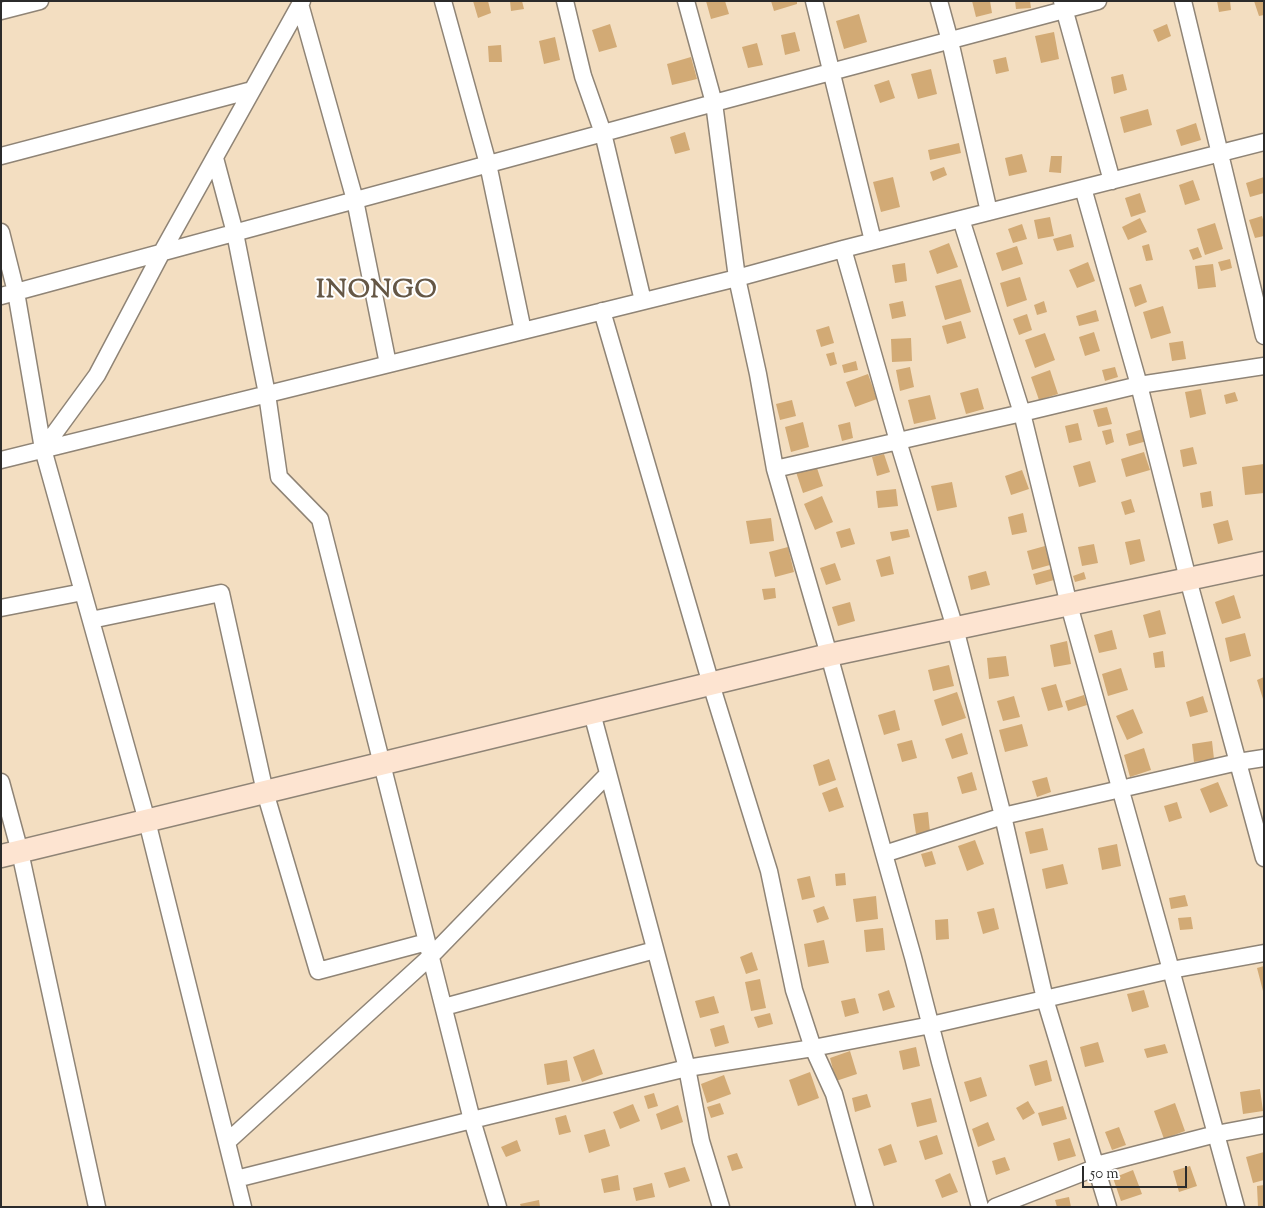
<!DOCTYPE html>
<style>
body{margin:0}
#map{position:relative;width:1265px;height:1208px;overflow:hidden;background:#f3dec1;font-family:"Sorts Mill Goudy",serif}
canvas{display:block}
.frame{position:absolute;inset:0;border:2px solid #2b2b2b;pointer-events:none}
.scale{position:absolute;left:1082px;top:1166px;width:105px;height:22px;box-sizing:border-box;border:2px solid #2b2b2b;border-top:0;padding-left:6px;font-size:15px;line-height:18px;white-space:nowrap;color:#2b2b2b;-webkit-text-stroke:4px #fff;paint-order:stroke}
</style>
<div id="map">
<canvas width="1265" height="1208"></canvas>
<div class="frame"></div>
<div class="scale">50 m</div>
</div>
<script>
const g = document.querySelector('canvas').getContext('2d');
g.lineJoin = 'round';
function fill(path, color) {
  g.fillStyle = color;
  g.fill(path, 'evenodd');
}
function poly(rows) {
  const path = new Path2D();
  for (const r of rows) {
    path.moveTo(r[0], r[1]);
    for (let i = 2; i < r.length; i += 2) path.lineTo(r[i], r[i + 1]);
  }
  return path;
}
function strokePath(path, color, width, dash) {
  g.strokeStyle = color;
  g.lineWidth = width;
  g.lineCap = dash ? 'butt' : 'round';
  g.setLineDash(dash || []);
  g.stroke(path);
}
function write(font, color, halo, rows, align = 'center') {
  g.font = font + ' "Sorts Mill Goudy",serif';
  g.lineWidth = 4;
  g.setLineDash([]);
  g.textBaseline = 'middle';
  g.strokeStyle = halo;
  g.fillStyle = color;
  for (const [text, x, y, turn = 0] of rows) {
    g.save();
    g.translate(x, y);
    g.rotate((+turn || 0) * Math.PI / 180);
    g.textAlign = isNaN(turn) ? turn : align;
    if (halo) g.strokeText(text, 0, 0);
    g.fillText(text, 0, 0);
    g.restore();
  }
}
fill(poly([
 [473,1,488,1,491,13,478,18],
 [510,1,522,1,524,9,511,11],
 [706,1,725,1,729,14,711,19],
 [771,1,797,1,797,4,774,11],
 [972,1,990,1,992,13,976,17],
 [1015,1,1030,1,1031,8,1016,9],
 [1217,1,1230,1,1231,10,1219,12],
 [1254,1,1264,1,1264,15,1259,16],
 [859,14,867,42,844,49,836,21],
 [610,24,617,47,599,52,592,30],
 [1167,24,1171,36,1158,42,1153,30],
 [795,32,800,51,785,55,781,35],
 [1054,32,1059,59,1041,63,1035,36],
 [555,37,560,60,544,64,539,41],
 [757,43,763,65,748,68,742,47],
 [501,45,502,62,489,62,488,46],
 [691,57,697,79,672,85,667,64],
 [1006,57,1009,71,996,74,993,60],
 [931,69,937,94,918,99,911,74],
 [1123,74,1127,90,1114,94,1111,77],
 [889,80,895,98,880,103,874,85],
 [1148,109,1152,125,1124,133,1120,117],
 [1196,123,1201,140,1181,146,1176,130],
 [685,132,690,150,675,154,670,137],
 [959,143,961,153,930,160,928,150],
 [1022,154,1027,172,1009,176,1005,158],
 [1051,156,1062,156,1061,173,1049,172],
 [944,167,947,175,933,181,930,172],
 [893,177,900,207,881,212,873,182],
 [1264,177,1264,193,1250,197,1246,183],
 [1193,180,1200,200,1185,205,1179,185],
 [1140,193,1146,212,1131,217,1125,198],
 [1262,216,1264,223,1264,236,1255,238,1249,220],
 [1050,217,1054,236,1038,239,1034,220],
 [1140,218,1147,232,1128,240,1122,227],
 [1215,223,1223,249,1205,255,1197,229],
 [1022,224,1027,239,1013,243,1008,229],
 [1071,234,1074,247,1057,251,1053,239],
 [949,243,958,267,937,274,929,251],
 [1149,244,1153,260,1146,261,1142,246],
 [1017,246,1023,264,1002,271,996,253],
 [1198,247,1202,257,1193,260,1189,250],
 [1230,259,1232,268,1221,271,1218,262],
 [1088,262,1095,281,1077,288,1069,270],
 [905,263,907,281,895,283,892,265],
 [1213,264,1216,287,1198,289,1195,266],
 [1020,277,1027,300,1007,307,1000,283],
 [961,279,971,312,945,320,935,286],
 [1141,284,1147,302,1135,307,1129,288],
 [903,301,906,316,892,319,889,304],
 [1044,301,1047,312,1037,315,1034,305],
 [1163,306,1171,333,1151,339,1143,312],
 [1096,310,1099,321,1079,326,1076,316],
 [1027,314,1032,330,1019,335,1013,319],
 [961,321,966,338,947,344,942,326],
 [829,326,834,343,821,347,816,330],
 [1094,332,1100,351,1085,356,1079,337],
 [1045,333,1055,360,1035,368,1025,340],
 [911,338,912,361,892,362,891,339],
 [1183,341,1186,359,1172,361,1169,343],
 [834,352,837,364,830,366,826,354],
 [856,361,858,370,844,373,842,365],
 [910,367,914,387,900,391,896,370],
 [1115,367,1118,377,1105,381,1102,370],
 [1050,370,1058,394,1039,400,1031,377],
 [868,374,877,399,855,407,846,382],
 [978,388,984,409,966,414,960,393],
 [1201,389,1206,414,1190,418,1185,392],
 [1235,392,1238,401,1226,404,1224,395],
 [930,395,936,419,914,424,908,400],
 [792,400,796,416,780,420,776,404],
 [1107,407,1112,424,1098,427,1093,410],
 [803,422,809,447,791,452,785,427],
 [850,422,853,438,842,441,838,425],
 [1078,423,1082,440,1069,443,1065,426],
 [1111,429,1114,442,1106,445,1102,431],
 [1143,429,1147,441,1129,446,1126,434],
 [1193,447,1197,464,1183,467,1180,450],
 [1144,452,1150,470,1126,477,1121,459],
 [884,454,890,472,877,476,872,457],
 [1090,461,1096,482,1079,487,1073,466],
 [1264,464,1264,493,1245,495,1242,467],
 [816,465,823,486,803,493,796,472],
 [1022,470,1029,489,1011,495,1005,476],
 [952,482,957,507,937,511,931,486],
 [896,489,898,506,878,508,876,491],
 [1211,491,1213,506,1202,508,1200,493],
 [822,496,833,522,815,530,804,504],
 [1131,499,1135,512,1125,515,1121,502],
 [1023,513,1027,532,1012,535,1008,517],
 [771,518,774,541,750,544,746,521],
 [1228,520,1233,540,1218,544,1213,524],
 [850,528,855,544,841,548,836,532],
 [908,529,910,537,892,541,890,532],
 [1140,539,1145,561,1130,565,1125,542],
 [1094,544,1098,563,1082,566,1078,547],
 [1045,546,1050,565,1032,570,1027,551],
 [788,547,794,572,775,577,769,552],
 [890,556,894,574,881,577,876,560],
 [835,563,841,580,826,585,820,568],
 [1051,569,1054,580,1036,585,1033,574],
 [986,571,990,585,971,590,968,576],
 [1084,572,1086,579,1075,582,1073,576],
 [775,588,776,598,764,600,762,589],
 [1234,595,1241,618,1222,624,1215,602],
 [850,602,855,621,838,626,832,607],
 [1160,610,1166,634,1149,638,1143,615],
 [1112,630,1117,649,1099,653,1094,635],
 [1245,633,1251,656,1230,662,1225,638],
 [1067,641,1071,664,1054,667,1050,645],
 [1163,651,1165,667,1155,668,1153,653],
 [1006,656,1009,676,989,679,987,658],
 [949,665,954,686,933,691,928,670],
 [1121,668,1128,690,1108,696,1102,674],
 [1264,677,1264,699,1263,699,1257,680],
 [1056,684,1063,707,1048,711,1041,688],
 [957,692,966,718,942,726,934,700],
 [1084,695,1087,705,1068,711,1065,701],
 [1014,696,1020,717,1003,721,997,701],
 [1203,696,1208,712,1190,717,1186,702],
 [1133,709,1143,733,1127,740,1116,716],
 [895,710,900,730,884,735,878,715],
 [1022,724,1028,746,1005,752,999,730],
 [962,733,968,754,952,759,945,739],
 [912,740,917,758,902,762,897,744],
 [1212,741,1214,759,1194,762,1192,744],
 [1144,748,1151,770,1130,777,1124,755],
 [829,759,836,780,819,786,813,765],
 [972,772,977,790,962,794,957,777],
 [1047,777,1051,792,1037,797,1032,781],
 [1218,782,1228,806,1210,813,1200,789],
 [837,787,844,807,829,812,822,793],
 [1177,802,1182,818,1169,822,1164,806],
 [928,812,930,832,916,834,913,814],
 [1043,828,1048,850,1030,854,1025,832],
 [975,840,984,864,967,871,958,846],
 [1117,844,1121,866,1102,870,1098,848],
 [932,851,936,864,925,867,921,854],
 [1063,864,1068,884,1046,889,1042,869],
 [845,873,846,885,836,886,835,874],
 [810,876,815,897,802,900,797,879],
 [1185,895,1188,906,1171,909,1169,898],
 [876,896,878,919,856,922,853,899],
 [824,906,829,919,817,923,813,910],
 [994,908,999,929,983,934,977,912],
 [1191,917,1193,929,1180,930,1178,918],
 [948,919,949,939,936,940,935,920],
 [883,928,885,950,866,952,864,930],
 [824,940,829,963,808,967,804,944],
 [752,952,758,970,746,974,740,957],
 [1264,966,1264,991,1263,991,1257,968],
 [760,979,766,1008,751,1011,745,982],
 [889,990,895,1007,883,1011,878,994],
 [1144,990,1149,1007,1132,1012,1127,994],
 [714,996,719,1013,700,1018,695,1001],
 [855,998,859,1013,845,1017,841,1001],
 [770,1013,773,1024,758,1028,754,1017],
 [724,1025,729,1043,715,1047,710,1029],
 [1098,1042,1104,1062,1085,1067,1080,1047],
 [1165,1044,1168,1053,1147,1058,1144,1049],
 [916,1047,920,1066,903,1070,899,1051],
 [594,1049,603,1074,582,1082,573,1057],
 [850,1051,857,1074,836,1081,830,1058],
 [567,1060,570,1081,547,1085,544,1064],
 [1047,1060,1052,1081,1035,1086,1029,1065],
 [810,1072,819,1098,798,1106,789,1080],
 [724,1075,731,1094,707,1103,701,1084],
 [981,1077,987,1096,970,1102,964,1082],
 [1260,1089,1263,1111,1243,1114,1240,1092],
 [654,1093,658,1106,648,1109,644,1096],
 [867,1094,871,1107,855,1112,852,1098],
 [931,1098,937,1122,917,1127,911,1103],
 [1028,1101,1035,1113,1023,1120,1016,1108],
 [720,1103,724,1114,711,1118,707,1107],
 [1175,1103,1185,1131,1164,1139,1154,1111],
 [633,1104,640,1121,620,1129,613,1112],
 [678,1105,683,1122,661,1130,656,1114],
 [1063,1106,1067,1119,1042,1126,1038,1113],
 [566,1115,571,1132,559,1135,555,1118],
 [988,1122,995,1140,978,1147,972,1129],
 [1119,1127,1126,1145,1112,1150,1105,1132],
 [605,1129,610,1146,589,1153,584,1135],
 [937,1135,943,1154,925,1160,919,1141],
 [1070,1138,1076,1156,1058,1161,1053,1143],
 [517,1140,521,1151,506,1157,501,1147],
 [891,1144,897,1162,884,1166,878,1149],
 [1264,1152,1264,1180,1253,1183,1246,1157],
 [737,1153,743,1168,732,1171,727,1156],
 [1005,1157,1010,1170,996,1175,992,1161],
 [1190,1166,1197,1186,1179,1192,1173,1171],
 [685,1167,690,1181,669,1188,664,1173],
 [1133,1170,1142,1194,1121,1201,1113,1178],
 [950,1173,958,1192,942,1198,935,1180],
 [618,1175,620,1190,604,1193,601,1179],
 [652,1183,655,1197,636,1201,633,1188],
 [1264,1185,1264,1207,1258,1207,1257,1186],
 [1069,1197,1071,1207,1057,1207,1055,1200],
 [539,1200,540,1207,521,1207,520,1204]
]), '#d2aa75');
const street = poly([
 [443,1,488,164,523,331],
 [565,1,583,76,603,133,643,301],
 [686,1,714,103,737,278,758,374,775,469,829,655,884,854,913,957,940,1062,980,1207],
 [814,1,873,241],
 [939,1,950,41,989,212],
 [1062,1,1112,181],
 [1183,1,1264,336],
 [300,4,355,200,388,364],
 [1,11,40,1],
 [1,156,252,90],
 [215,158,235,233,267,394,279,477,320,519,472,1120,498,1207],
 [1083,188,1139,385,1188,579,1264,858],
 [961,219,1022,413,1069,605,1171,970,1236,1207],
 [1,232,16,292,43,449,147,821,243,1207],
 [843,249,898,441,955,628,1003,816,1045,999,1108,1207],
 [1,296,714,103,1098,1],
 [602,311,711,684,769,871,794,990,813,1048,834,1094,865,1207],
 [43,449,97,375,162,252,302,1],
 [1,460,737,278,843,249,1264,142],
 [775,469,1022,413,1139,385,1264,366],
 [1,608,83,592],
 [91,620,221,593,265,792,318,971,427,942],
 [592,713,687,1068,701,1141,721,1207],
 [1,782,20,852,97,1207],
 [884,854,1003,816,1238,762,1264,758],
 [444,1007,655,950],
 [227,1142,431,956,608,774],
 [1096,1165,1216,1134,1264,1125],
 [236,1179,472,1120,687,1068,813,1048,931,1025,1171,970,1264,953],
 [995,1207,1097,1167]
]);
const secondary = poly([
 [1,856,829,655,1264,563]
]);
strokePath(street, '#8f8476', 19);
strokePath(secondary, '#8f8476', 25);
strokePath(street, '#fff', 16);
strokePath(secondary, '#fde4d1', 22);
g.letterSpacing = '1px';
write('bold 26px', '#655745', '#fff', [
 ["INONGO",377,293]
]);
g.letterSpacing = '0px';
</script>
